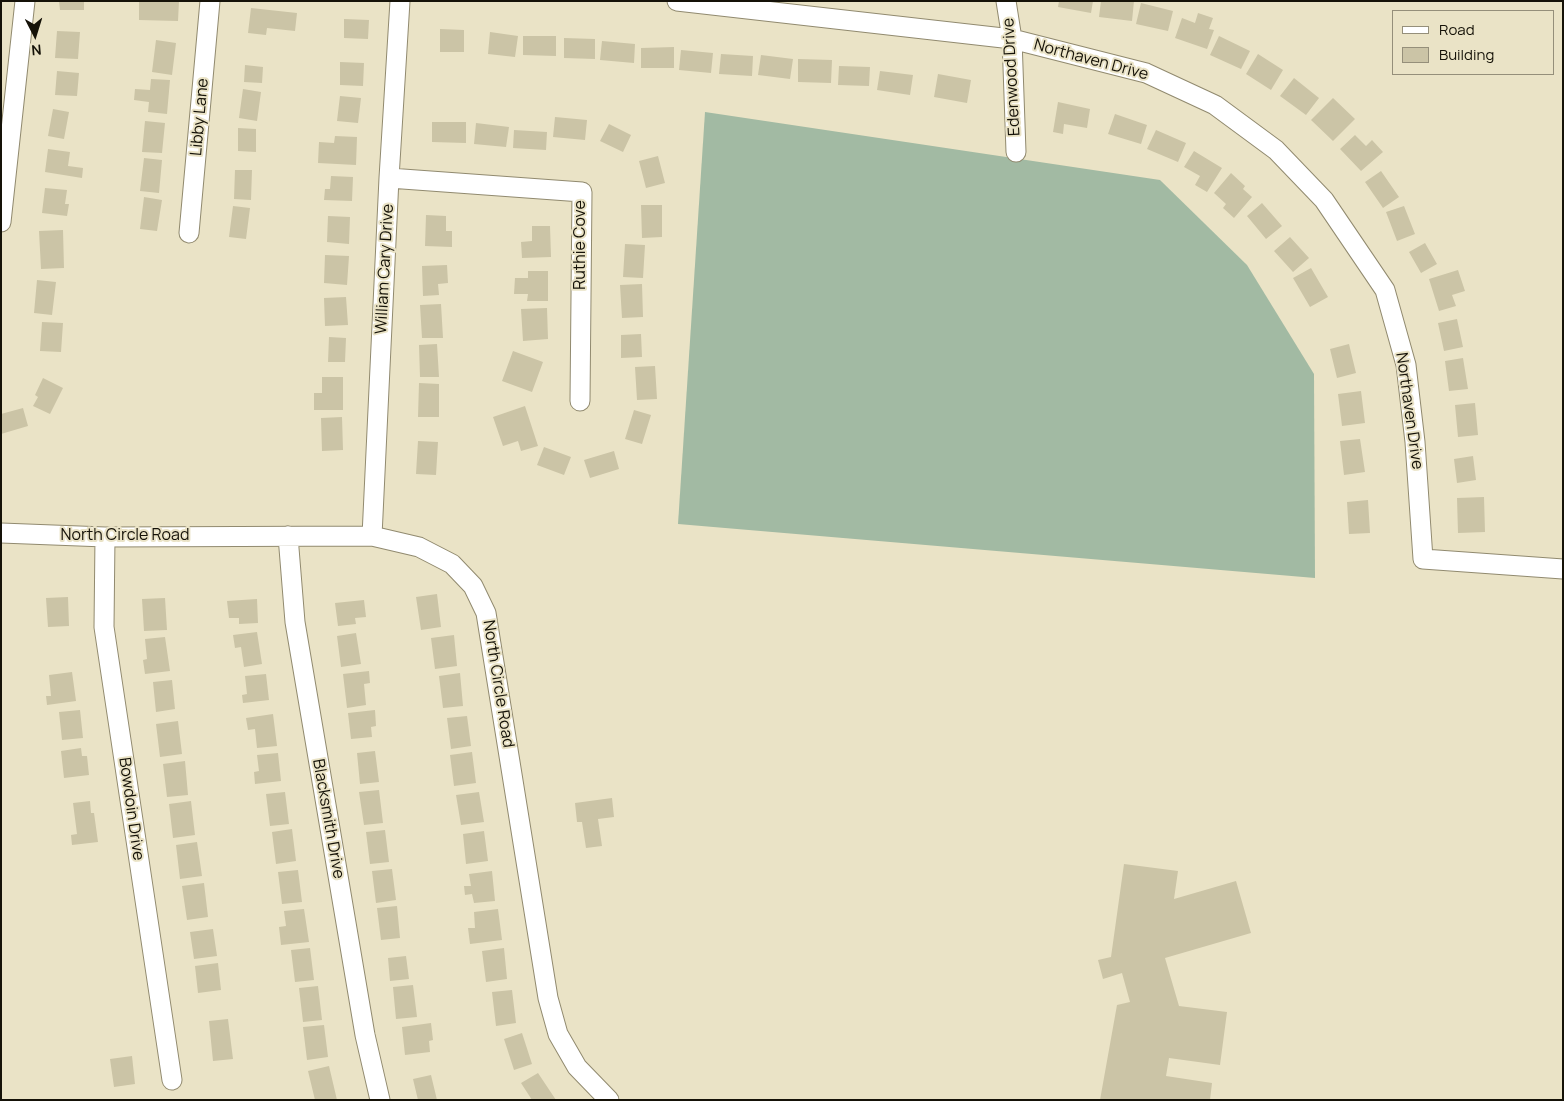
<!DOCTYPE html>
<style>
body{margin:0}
#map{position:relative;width:1564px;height:1101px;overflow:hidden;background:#eae3c6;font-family:Manrope,sans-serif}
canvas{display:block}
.frame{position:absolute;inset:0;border:2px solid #151208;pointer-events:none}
.legend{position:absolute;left:1392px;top:10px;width:162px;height:65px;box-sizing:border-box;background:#eae3c6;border:1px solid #958f7a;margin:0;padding:6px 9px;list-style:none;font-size:15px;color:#151208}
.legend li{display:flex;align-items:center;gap:10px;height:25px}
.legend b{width:25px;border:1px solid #958f7a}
.north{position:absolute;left:10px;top:10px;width:50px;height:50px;-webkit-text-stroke:4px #eae3c6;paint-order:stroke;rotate:175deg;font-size:14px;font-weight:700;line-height:20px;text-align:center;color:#151208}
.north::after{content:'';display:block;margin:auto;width:18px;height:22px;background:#151208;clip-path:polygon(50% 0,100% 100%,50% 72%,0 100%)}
</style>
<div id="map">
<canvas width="1564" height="1101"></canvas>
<div class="frame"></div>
<ul class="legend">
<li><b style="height:6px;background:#fff"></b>Road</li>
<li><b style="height:14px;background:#cbc4a6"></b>Building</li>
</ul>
<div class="north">N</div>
</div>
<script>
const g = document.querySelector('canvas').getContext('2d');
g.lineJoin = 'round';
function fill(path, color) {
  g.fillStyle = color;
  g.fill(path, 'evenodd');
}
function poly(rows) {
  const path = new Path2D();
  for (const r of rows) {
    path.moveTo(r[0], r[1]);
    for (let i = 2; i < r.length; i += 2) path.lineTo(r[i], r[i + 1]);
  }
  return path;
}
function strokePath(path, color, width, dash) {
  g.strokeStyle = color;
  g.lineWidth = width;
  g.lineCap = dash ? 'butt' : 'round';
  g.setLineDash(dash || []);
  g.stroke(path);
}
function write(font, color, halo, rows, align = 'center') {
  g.font = font + ' Manrope,sans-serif';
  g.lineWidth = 4;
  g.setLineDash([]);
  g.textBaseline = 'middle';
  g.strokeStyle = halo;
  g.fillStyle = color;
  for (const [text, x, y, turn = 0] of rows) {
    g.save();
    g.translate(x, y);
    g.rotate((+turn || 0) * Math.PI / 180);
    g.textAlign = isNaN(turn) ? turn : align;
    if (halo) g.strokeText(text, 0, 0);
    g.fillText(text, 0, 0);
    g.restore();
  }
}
fill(poly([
 [705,112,1160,180,1247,265,1314,374,1315,578,678,524]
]), '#a2baa3');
fill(poly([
 [59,1,84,1,84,10,60,10],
 [139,1,179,1,178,21,139,20],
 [1059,1,1093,1,1091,13,1058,7],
 [1101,1,1134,1,1132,21,1099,17],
 [1141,3,1173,11,1168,31,1136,24],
 [251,8,297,13,295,31,267,28,266,35,248,33],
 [1198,13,1213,18,1209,29,1214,30,1207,49,1175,38,1182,18,1195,23],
 [344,19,369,20,368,39,344,38],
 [440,29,464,30,464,52,440,52],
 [57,31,80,32,78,59,55,58],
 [490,32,518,36,515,57,488,54],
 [523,36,556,36,556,56,523,55],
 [1219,36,1250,51,1241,69,1210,55],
 [564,38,595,39,595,59,564,58],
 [156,40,176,43,172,75,152,72],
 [602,41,635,44,634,63,600,60],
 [674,47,674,68,641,68,641,48],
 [681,50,713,53,711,73,679,70],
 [721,54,753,56,752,76,719,74],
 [1258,54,1283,70,1271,90,1246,74],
 [761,55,793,59,790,79,758,75],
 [798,59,832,60,831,83,798,82],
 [340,62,364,63,363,86,340,85],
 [245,65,263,67,262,83,244,82],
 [839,66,870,67,869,86,838,85],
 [57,71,79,73,77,96,55,95],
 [880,71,913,75,910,95,877,90],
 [938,74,971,80,967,103,934,97],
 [1294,78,1319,98,1306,115,1280,96],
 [151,79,170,80,167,114,148,112,149,102,134,100,135,89,150,90],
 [243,89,261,92,257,121,239,118],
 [340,96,361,98,358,123,337,121],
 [1333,98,1355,119,1333,141,1311,120],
 [1058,102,1090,109,1087,128,1064,124,1063,134,1053,132],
 [53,109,69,112,64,139,48,136],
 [1115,114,1147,125,1141,144,1108,134],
 [555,117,587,120,585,140,553,137],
 [145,121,165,123,162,153,142,152],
 [432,122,466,122,466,143,432,142],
 [476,123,509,127,506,147,474,144],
 [609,124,631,135,623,152,600,141],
 [238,128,256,129,256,152,238,151],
 [514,130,547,132,546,150,513,148],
 [1156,130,1186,143,1178,162,1147,149],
 [1355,135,1366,146,1372,140,1383,152,1361,171,1340,149],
 [335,136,357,137,356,165,318,163,319,142,334,143],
 [48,149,70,152,68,166,83,168,82,178,45,172],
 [1194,151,1222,168,1207,192,1195,185,1200,176,1184,167],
 [658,156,665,183,646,188,639,161],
 [144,158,162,160,159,193,140,191],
 [235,170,252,170,251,200,234,199],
 [1381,171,1399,197,1383,208,1365,182],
 [1231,173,1245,186,1243,189,1252,197,1234,218,1223,208,1226,204,1214,193],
 [331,176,353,177,352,201,324,200,325,189,330,189],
 [45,188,67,190,65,204,69,204,67,216,42,213],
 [144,197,162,200,157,231,140,229],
 [1262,203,1282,226,1266,239,1247,216],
 [641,205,662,205,662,237,642,238],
 [233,206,250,208,246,239,229,237],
 [1404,206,1415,234,1397,241,1386,212],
 [426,215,446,216,446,231,452,231,452,247,425,246],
 [328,216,350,217,349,244,327,242],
 [532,226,550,226,551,257,522,258,521,242,532,241],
 [63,230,64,268,41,269,39,231],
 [1290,237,1309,258,1293,272,1274,251],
 [1425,243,1437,264,1421,273,1409,252],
 [625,244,645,245,643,278,623,277],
 [325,255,349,256,347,285,324,283],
 [447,265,448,283,438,284,439,295,423,296,422,266],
 [1311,268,1328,297,1310,307,1293,278],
 [1458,270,1465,291,1452,295,1456,306,1439,311,1429,279],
 [528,271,548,271,548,301,527,301,528,294,514,294,515,278,528,278],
 [37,280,56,282,52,315,34,313],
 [642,284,643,317,622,318,620,285],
 [346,297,348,325,325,326,324,298],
 [441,304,443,338,422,338,420,305],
 [547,308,548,339,523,341,521,309],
 [1457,319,1463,347,1444,351,1438,323],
 [42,322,63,323,61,352,40,351],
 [641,334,642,357,621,358,621,335],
 [329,337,346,338,345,362,328,362],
 [437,344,439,377,420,377,419,345],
 [1349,344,1356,373,1337,378,1330,349],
 [513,351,543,362,532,392,502,381],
 [1463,358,1468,389,1449,391,1445,361],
 [655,366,657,399,637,400,635,367],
 [322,377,343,377,343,410,314,410,314,393,322,393],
 [43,378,63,388,50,414,33,406,38,397,35,395],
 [419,383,439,384,439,417,418,417],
 [1361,391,1365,423,1342,426,1338,394],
 [1475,403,1478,435,1458,437,1455,405],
 [525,406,538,446,521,451,518,441,503,446,493,417],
 [23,408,28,426,1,434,1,414],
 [634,410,651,415,642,444,625,439],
 [342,417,343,450,322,451,321,418],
 [1360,439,1365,472,1344,475,1340,441],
 [418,441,438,442,436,475,416,474],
 [544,447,571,457,564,475,537,465],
 [614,451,619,469,590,478,584,460],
 [1473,456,1476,480,1457,483,1454,459],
 [1484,497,1485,532,1458,533,1457,498],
 [1368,500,1370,533,1349,534,1347,502],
 [437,594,441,627,421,630,416,597],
 [68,597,69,626,48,627,46,598],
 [165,598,167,630,144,631,142,599],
 [257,599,258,623,239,624,239,618,229,618,227,601],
 [364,600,366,617,355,618,356,624,338,626,335,603],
 [257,632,262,664,244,667,241,647,235,648,233,635],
 [356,633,361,664,341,667,337,636],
 [454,635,457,666,435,669,431,638],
 [165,637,170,671,145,674,143,660,147,659,145,639],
 [369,671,370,683,364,684,366,705,347,708,343,674],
 [72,672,76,701,47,705,46,696,51,696,49,675],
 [460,673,463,706,443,708,439,676],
 [266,674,269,700,243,703,242,695,247,694,245,676],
 [172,680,175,709,156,712,153,682],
 [80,710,83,738,62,740,59,712],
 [375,710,376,726,371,727,372,737,351,739,348,713],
 [273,714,277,746,257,748,255,729,248,730,246,718],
 [467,716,471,746,451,749,447,718],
 [178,721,182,754,160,757,156,724],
 [81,748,82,756,87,756,89,775,64,778,61,751],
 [375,751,379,782,360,784,357,753],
 [472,752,476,783,454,786,450,755],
 [278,753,281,781,255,784,254,772,259,771,257,755],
 [185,761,188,795,167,797,163,764],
 [379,790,383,823,364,825,359,792],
 [285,792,289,824,270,826,266,794],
 [479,792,484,822,461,825,456,795],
 [612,798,614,817,598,819,602,846,586,848,582,822,577,822,575,803],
 [90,801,91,813,94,813,98,842,72,845,71,835,77,834,73,803],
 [191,801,195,835,173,838,169,804],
 [292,829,296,861,276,864,272,832],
 [385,830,389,862,370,864,366,832],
 [484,831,488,861,466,864,463,834],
 [197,842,202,876,180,879,176,845],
 [1124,864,1178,871,1174,899,1236,881,1251,933,1165,958,1179,1006,1227,1012,1220,1065,1169,1058,1166,1076,1212,1083,1210,1100,1100,1100,1117,1005,1130,1002,1122,973,1103,979,1098,960,1111,957],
 [392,869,396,900,376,903,372,871],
 [298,870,302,902,282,904,278,872],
 [492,871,495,901,474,903,472,894,465,895,464,886,471,886,469,874],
 [204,883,208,917,187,920,182,886],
 [397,906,400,938,381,940,377,908],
 [304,909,309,942,281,945,279,927,286,926,284,911],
 [498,909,502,940,470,944,468,928,475,928,474,912],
 [213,929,217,956,194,959,190,932],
 [310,948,314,980,295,982,291,950],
 [504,948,507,979,486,982,482,951],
 [406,956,409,979,390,981,388,958],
 [218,963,221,990,198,993,195,966],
 [413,985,417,1017,396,1019,393,987],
 [318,986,322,1020,303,1022,299,988],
 [512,990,516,1023,496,1026,492,992],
 [228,1019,233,1059,213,1061,209,1021],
 [431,1023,433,1040,429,1041,430,1052,405,1055,402,1027],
 [324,1025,328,1057,307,1060,303,1027],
 [522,1033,532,1064,514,1070,504,1039],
 [132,1056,135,1084,114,1087,110,1059],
 [329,1066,337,1100,315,1100,308,1071],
 [538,1073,556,1100,532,1100,521,1083],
 [431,1075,437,1100,418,1100,413,1079]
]), '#cbc4a6');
const minor = poly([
 [677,1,1012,39,1146,73,1215,105,1276,150,1324,200,1385,290,1406,365,1415,442,1423,559,1563,569],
 [1006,1,1012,39,1016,152],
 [389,178,582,192,580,401],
 [1,222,25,1],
 [189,233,210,1],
 [1,533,105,537,372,536,419,547,452,564,473,586,486,613,548,998,558,1034,577,1067,609,1100],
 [288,536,295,622,365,1035,380,1100],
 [372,536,389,178,400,1],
 [105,537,104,627,172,1080]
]);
strokePath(minor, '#918a6f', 21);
strokePath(minor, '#fff', 19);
write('16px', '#151208', '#eae3c6', [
 ["Northaven Drive",1091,60,15],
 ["Edenwood Drive",1012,77,-93],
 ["Libby Lane",200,117,-85],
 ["Ruthie Cove",581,245,-90],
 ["William Cary Drive",385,269,-87],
 ["Northaven Drive",1409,411,82],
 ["North Circle Road",125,536],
 ["North Circle Road",498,684,81],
 ["Bowdoin Drive",131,809,82],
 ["Blacksmith Drive",328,819,80]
]);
</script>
